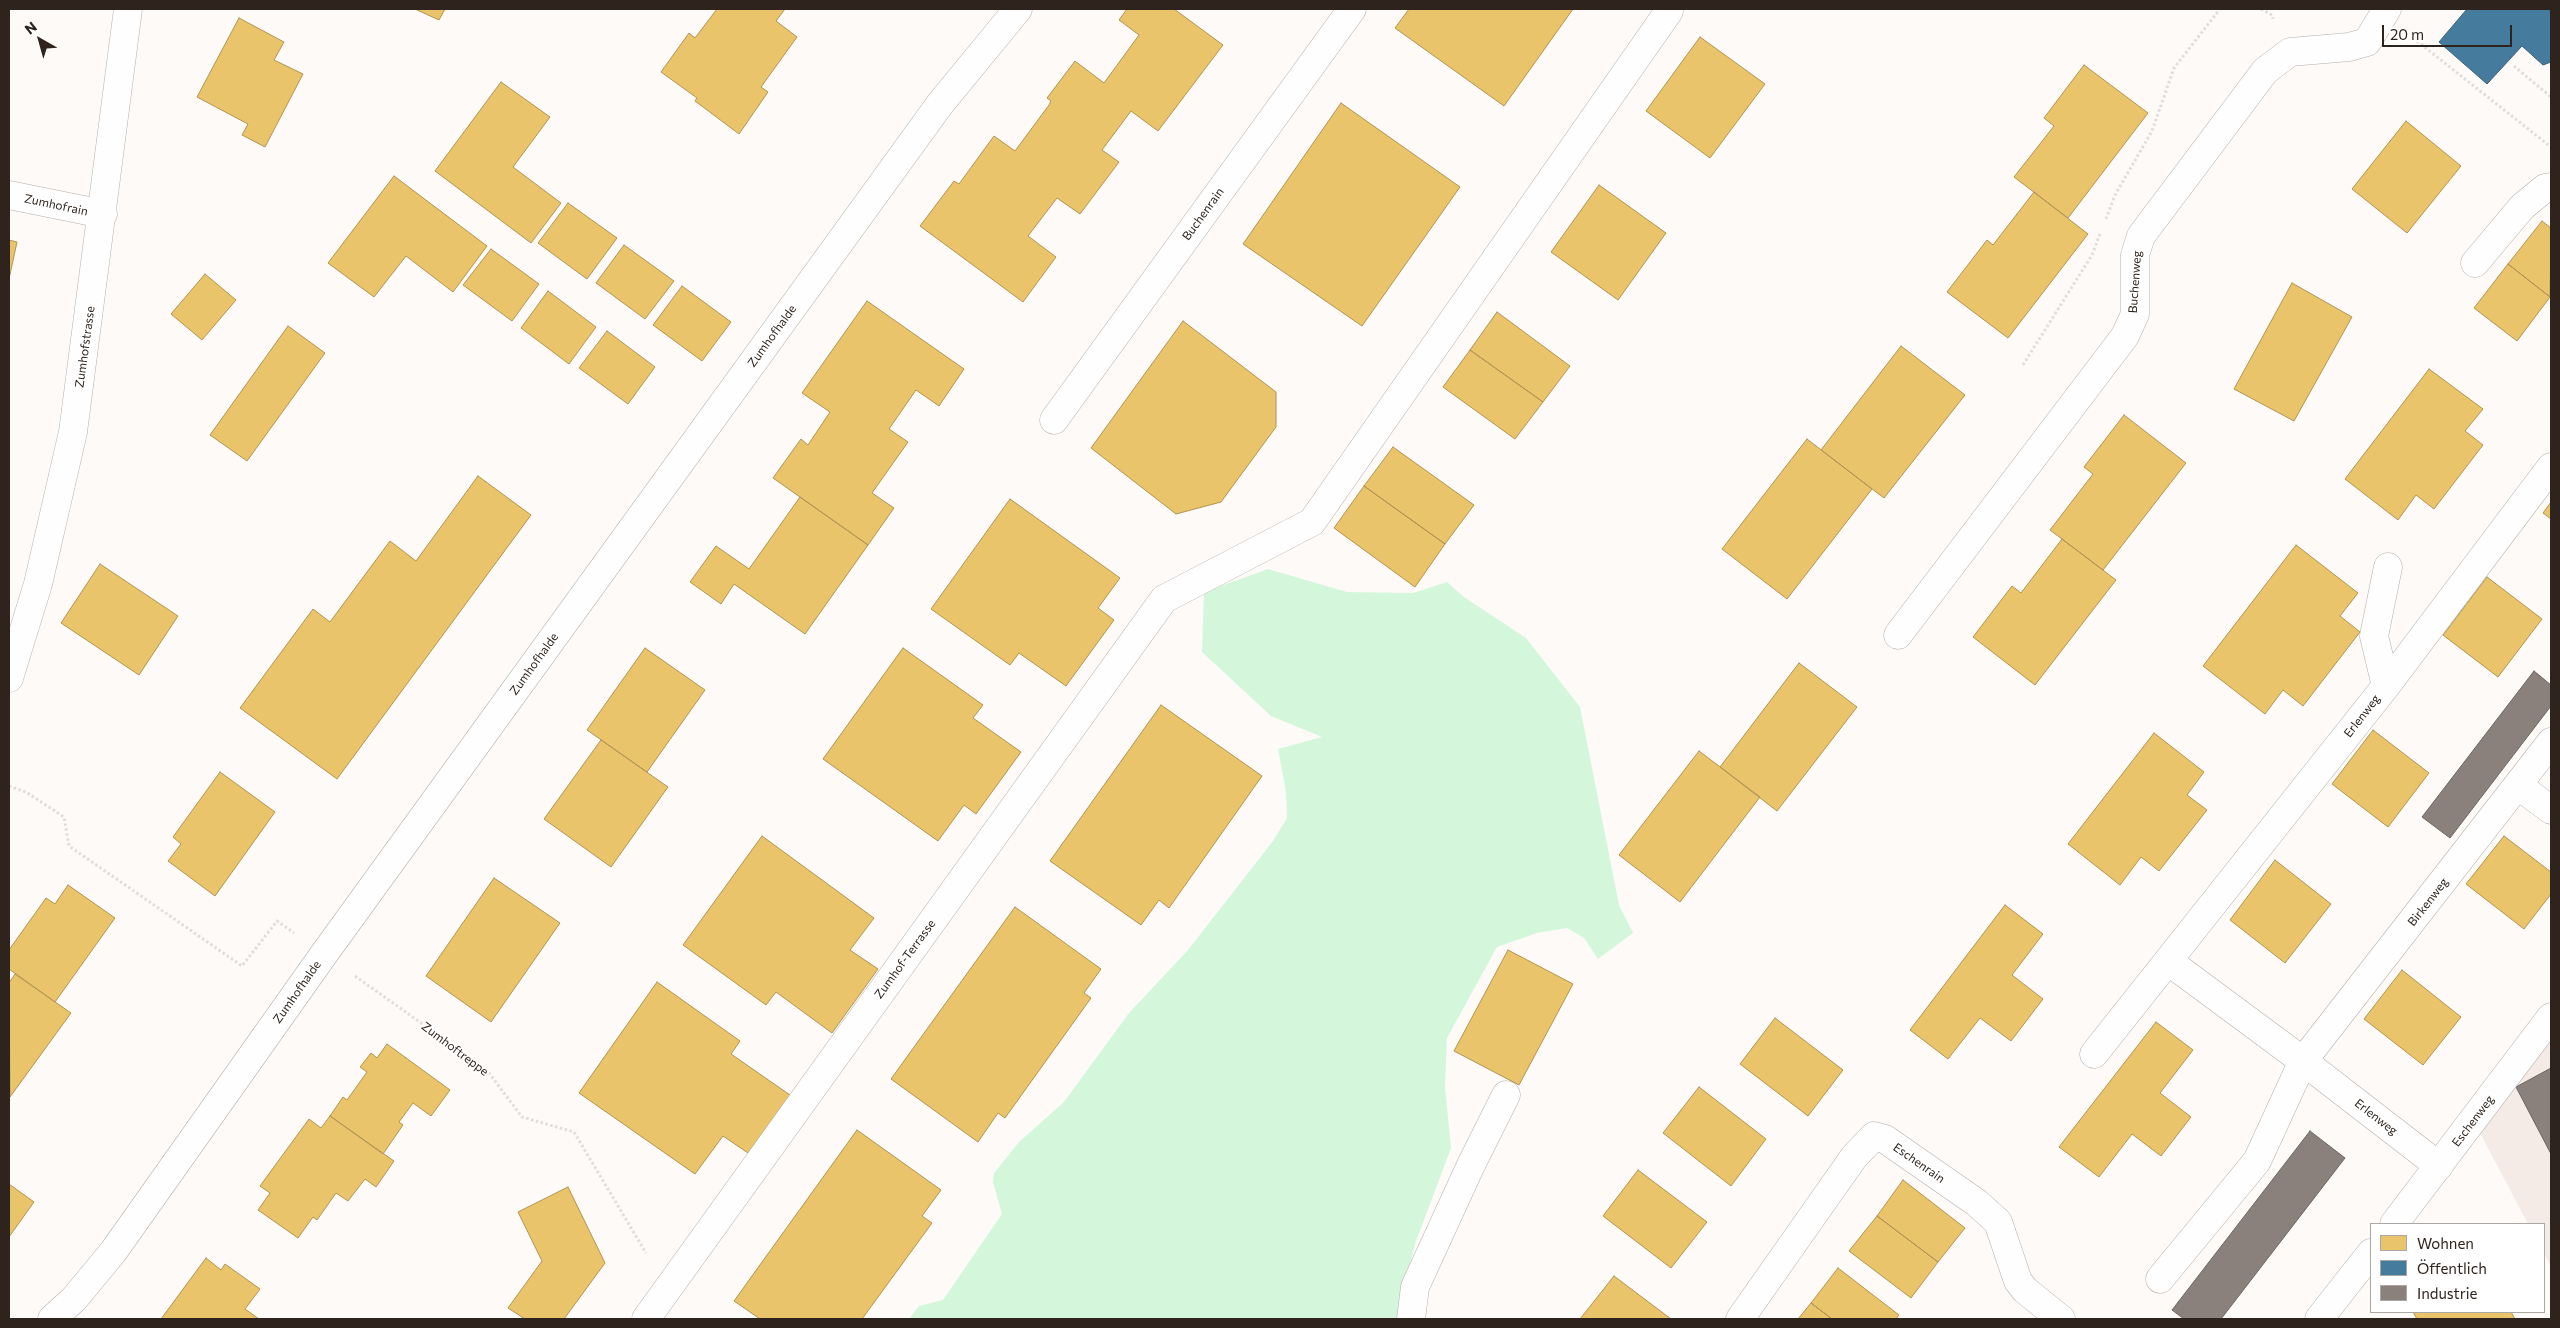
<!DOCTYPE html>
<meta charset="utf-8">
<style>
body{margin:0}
#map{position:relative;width:2560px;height:1328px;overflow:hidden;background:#fdfaf7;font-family:Commissioner,sans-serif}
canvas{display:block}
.frame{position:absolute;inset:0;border:10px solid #2e241d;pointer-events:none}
.legend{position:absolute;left:2370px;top:1223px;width:175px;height:90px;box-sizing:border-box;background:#fff;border:1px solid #aba7a5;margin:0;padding:6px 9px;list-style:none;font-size:15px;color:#2e241d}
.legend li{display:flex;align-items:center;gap:10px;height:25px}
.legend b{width:25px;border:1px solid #aba7a5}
.north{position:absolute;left:15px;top:15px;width:50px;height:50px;-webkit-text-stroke:4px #fff;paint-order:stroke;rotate:322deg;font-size:14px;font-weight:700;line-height:20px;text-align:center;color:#2e241d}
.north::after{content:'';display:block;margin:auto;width:18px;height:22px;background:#2e241d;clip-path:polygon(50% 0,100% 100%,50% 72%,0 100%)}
.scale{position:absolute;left:2382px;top:25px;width:130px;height:22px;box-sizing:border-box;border:2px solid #2e241d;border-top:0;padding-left:6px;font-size:15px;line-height:18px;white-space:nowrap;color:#2e241d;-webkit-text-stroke:4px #fff;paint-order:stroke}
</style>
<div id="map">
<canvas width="2560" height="1328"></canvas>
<div class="frame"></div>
<ul class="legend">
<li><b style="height:14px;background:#e9c46a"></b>Wohnen</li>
<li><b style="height:14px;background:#457b9d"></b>Öffentlich</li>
<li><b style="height:14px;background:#8a817c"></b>Industrie</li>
</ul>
<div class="north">N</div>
<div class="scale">20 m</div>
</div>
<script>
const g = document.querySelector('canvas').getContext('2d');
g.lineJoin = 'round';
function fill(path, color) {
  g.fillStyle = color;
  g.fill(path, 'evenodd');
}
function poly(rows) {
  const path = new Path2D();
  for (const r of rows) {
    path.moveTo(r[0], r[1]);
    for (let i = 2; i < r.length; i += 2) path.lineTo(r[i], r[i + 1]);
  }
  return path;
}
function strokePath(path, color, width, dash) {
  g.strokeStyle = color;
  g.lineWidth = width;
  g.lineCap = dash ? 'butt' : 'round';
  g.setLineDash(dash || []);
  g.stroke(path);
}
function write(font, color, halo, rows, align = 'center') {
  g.font = font + ' Commissioner,sans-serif';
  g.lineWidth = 5;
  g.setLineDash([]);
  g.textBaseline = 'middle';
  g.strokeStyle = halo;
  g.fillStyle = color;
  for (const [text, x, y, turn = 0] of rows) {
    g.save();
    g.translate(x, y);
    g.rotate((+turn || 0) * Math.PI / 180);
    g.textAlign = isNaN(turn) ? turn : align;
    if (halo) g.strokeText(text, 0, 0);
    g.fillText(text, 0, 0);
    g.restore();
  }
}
fill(poly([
 [2551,1036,2551,1267,2544,1253,2544,1224,2528,1224,2479,1131]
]), '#f4ebe7');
fill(poly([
 [1268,569,1347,592,1413,593,1447,582,1464,597,1526,638,1580,707,1619,905,1633,933,1598,959,1584,938,1567,928,1537,933,1497,947,1447,1038,1445,1087,1451,1148,1415,1244,1397,1319,909,1319,919,1306,943,1300,1002,1214,993,1182,994,1173,1019,1142,1064,1102,1129,1013,1188,950,1273,841,1287,818,1286,792,1278,749,1322,737,1271,716,1202,652,1204,592]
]), '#d4f7dc');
const homes = poly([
 [415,9,445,9,439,20,415,9],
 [717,9,785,9,776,21,797,37,761,87,768,92,739,134,695,101,697,98,661,72,689,33,695,38,717,9],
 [1127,9,1174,9,1223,45,1158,131,1131,111,1102,150,1119,162,1080,214,1057,198,1028,236,1056,257,1023,302,920,226,954,181,959,184,994,136,1015,151,1049,105,1051,101,1047,98,1075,61,1104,83,1139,35,1119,20,1127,9],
 [1409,9,1573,9,1504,106,1395,28,1409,9],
 [239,18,284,42,274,60,303,74,265,147,242,135,248,124,197,97,239,18],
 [1700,37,1765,84,1710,158,1646,111,1700,37],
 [2084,65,2148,113,2068,218,2014,177,2054,126,2044,118,2084,65],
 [501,82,550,117,513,167,561,203,531,243,435,171,501,82],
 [1341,103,1460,187,1362,326,1243,244,1341,103],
 [2406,121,2461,166,2407,233,2352,189,2406,121],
 [394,176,487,246,453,292,406,256,374,297,328,263,394,176],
 [1599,185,1666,233,1618,300,1551,252,1599,185],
 [2034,192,2088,234,2008,338,1947,292,1987,240,1993,245,2034,192],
 [568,203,617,238,587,279,538,243,568,203],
 [2542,221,2551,228,2550,297,2508,264,2542,221],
 [9,240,17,242,9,279,9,240],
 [624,245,674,281,645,319,596,283,624,245],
 [491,249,539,284,512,321,463,285,491,249],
 [2508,264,2550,297,2517,341,2474,308,2508,264],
 [205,274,236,300,202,340,171,314,205,274],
 [2292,283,2352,317,2294,421,2234,389,2292,283],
 [682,286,731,322,702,361,653,325,682,286],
 [548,291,596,327,569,364,521,328,548,291],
 [867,301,964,369,939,406,916,390,889,429,908,442,872,493,894,508,868,545,773,478,801,439,808,445,830,412,802,393,867,301],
 [1497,312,1570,366,1543,402,1470,350,1497,312],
 [1183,321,1276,392,1276,427,1221,502,1176,514,1091,448,1183,321],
 [288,326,325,353,247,461,210,435,288,326],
 [607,331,655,367,628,404,579,368,607,331],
 [1901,346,1965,395,1884,498,1821,450,1901,346],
 [1470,350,1543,402,1515,439,1443,387,1470,350],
 [2429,369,2483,409,2465,431,2483,445,2434,509,2416,495,2398,520,2345,479,2429,369],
 [2124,415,2186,463,2103,570,2050,530,2093,474,2084,467,2124,415],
 [1807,439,1872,489,1787,599,1722,549,1807,439],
 [1393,447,1474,505,1445,544,1364,486,1393,447],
 [478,476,531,515,337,779,240,708,313,609,330,622,390,541,416,561,478,476],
 [1364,486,1445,544,1415,587,1334,528,1364,486],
 [800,497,868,545,805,634,734,584,721,604,690,582,716,546,749,569,800,497],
 [1010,499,1120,578,1098,608,1114,620,1066,686,1019,653,1010,665,931,609,1010,499],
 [2551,502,2551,519,2543,513,2551,502],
 [2062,539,2116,580,2035,685,1973,637,2012,586,2021,593,2062,539],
 [2296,545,2358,593,2340,616,2360,632,2303,706,2283,690,2265,714,2203,666,2296,545],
 [100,564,178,616,139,675,61,623,100,564],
 [2487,577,2542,619,2498,677,2443,635,2487,577],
 [645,648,705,690,647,772,587,730,645,648],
 [903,648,983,705,973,718,1021,752,976,814,964,805,938,841,823,759,903,648],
 [1799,663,1857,707,1777,811,1720,767,1799,663],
 [1161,705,1262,776,1169,908,1159,900,1141,925,1050,861,1161,705],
 [2373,730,2429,773,2388,827,2332,784,2373,730],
 [2154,733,2204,772,2187,795,2207,810,2159,871,2141,857,2120,885,2068,844,2154,733],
 [601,740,668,787,611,867,544,819,601,740],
 [1699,751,1760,797,1680,902,1619,855,1699,751],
 [220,772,275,812,215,896,168,861,181,844,173,837,220,772],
 [762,836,874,918,850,950,878,969,832,1033,776,992,766,1005,683,945,762,836],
 [2504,836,2551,872,2551,894,2524,929,2466,884,2504,836],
 [2275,860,2331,904,2285,963,2230,920,2275,860],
 [494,878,560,923,491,1022,426,976,494,878],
 [68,885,115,918,55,1002,9,969,9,950,46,898,55,904,68,885],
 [2005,905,2043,934,2012,975,2043,999,2011,1041,1980,1018,1948,1059,1910,1030,2005,905],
 [1015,907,1101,969,1084,993,1091,998,1005,1118,998,1113,978,1142,891,1079,1015,907],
 [1508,950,1573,984,1519,1085,1454,1051,1508,950],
 [2402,970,2461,1017,2423,1065,2364,1019,2402,970],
 [15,974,71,1013,10,1097,9,983,15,974],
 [657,982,740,1041,731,1054,790,1095,748,1153,723,1136,695,1174,579,1093,657,982],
 [1775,1018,1843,1070,1808,1116,1740,1064,1775,1018],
 [2156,1022,2193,1050,2160,1093,2191,1117,2161,1156,2132,1134,2099,1177,2059,1147,2156,1022],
 [387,1044,450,1090,431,1116,413,1103,399,1122,403,1125,383,1154,330,1116,343,1097,347,1100,367,1072,360,1067,371,1053,377,1058,387,1044],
 [1699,1087,1766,1139,1731,1186,1663,1133,1699,1087],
 [330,1116,394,1161,376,1187,365,1179,348,1201,336,1193,317,1220,313,1217,298,1238,258,1210,270,1193,260,1186,309,1119,321,1128,330,1116],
 [857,1130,941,1190,922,1216,932,1223,862,1319,760,1319,734,1301,857,1130],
 [1638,1170,1707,1222,1671,1268,1603,1216,1638,1170],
 [1903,1180,1965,1228,1938,1262,1877,1216,1903,1180],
 [9,1184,34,1202,9,1237,9,1184],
 [568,1187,605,1263,564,1319,525,1319,508,1308,542,1261,518,1212,568,1187],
 [1877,1216,1938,1262,1911,1298,1849,1251,1877,1216],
 [206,1258,221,1270,225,1264,260,1289,245,1309,259,1319,161,1319,206,1258],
 [1838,1268,1899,1315,1896,1319,1832,1319,1811,1303,1838,1268],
 [1614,1276,1671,1319,1580,1319,1614,1276],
 [1811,1303,1832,1319,1798,1319,1811,1303],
 [2413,1312,2511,1312,2515,1319,2417,1319,2413,1312]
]);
fill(homes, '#e9c46a');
strokePath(homes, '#b19453', 1);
const public = poly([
 [2467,9,2548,9,2551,12,2551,62,2543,65,2522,46,2487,84,2439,42,2467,9]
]);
fill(public, '#457b9d');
strokePath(public, '#3e6177', 1);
const industry = poly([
 [2534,671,2551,685,2551,706,2450,838,2422,817,2534,671],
 [2551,1068,2551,1154,2516,1087,2551,1068],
 [2310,1131,2345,1158,2221,1319,2184,1319,2172,1310,2310,1131]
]);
fill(industry, '#8a817c');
strokePath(industry, '#6e6560', 1);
const minor = poly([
 [9,195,103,214],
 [2475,263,2522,207,2545,188,2551,187],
 [1054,420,1352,9],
 [1898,635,2125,336,2135,314,2135,255,2141,236,2265,71,2290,52,2349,47,2367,42,2387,9],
 [9,678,38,584,73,432,128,9],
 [2386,686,2374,636,2388,567],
 [2519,786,2551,810],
 [2168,961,2303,1061,2439,1166],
 [2094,1054,2386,686,2551,467],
 [2394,1224,2551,1017],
 [2160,1279,2257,1161,2303,1061,2551,742],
 [52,1319,74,1299,113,1252,324,954,940,104,1018,9],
 [646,1319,1164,599,1312,522,1669,11],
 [1411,1319,1415,1287,1471,1165,1506,1095],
 [1740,1319,1854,1157,1874,1136,1885,1139,1977,1203,1998,1222,2018,1281,2025,1290,2061,1319],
 [2319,1319,2371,1253]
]);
strokePath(minor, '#b5afaa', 29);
strokePath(poly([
 [2261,9,2272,15,2273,19],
 [2413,38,2551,147],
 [2514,66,2551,97],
 [2106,219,2115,195,2152,131,2174,68,2220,9],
 [2023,365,2092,255,2100,234],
 [9,786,26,792,64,817,69,846,242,966,277,921,294,933],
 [355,976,486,1069,522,1117,574,1132,646,1253]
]), '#dfdede', 3, [2.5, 2.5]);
strokePath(minor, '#fffefe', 28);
write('12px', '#2e241d', '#fff', [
 ["Zumhofrain",56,205,12],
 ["Buchenrain",1203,214,-54],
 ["Buchenweg",2135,282,-86],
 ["Zumhofhalde",772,336,-54],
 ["Zumhofstrasse",85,347,-82],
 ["Zumhofhalde",534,664,-54],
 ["Erlenweg",2362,716,-52],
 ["Birkenweg",2428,902,-52],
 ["Zumhof-Terrasse",905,959,-54],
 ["Zumhofhalde",297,992,-55],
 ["Zumhoftreppe",455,1049,37],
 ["Erlenweg",2376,1117,38],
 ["Eschenweg",2473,1121,-53],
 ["Eschenrain",1919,1163,35]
]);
</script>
